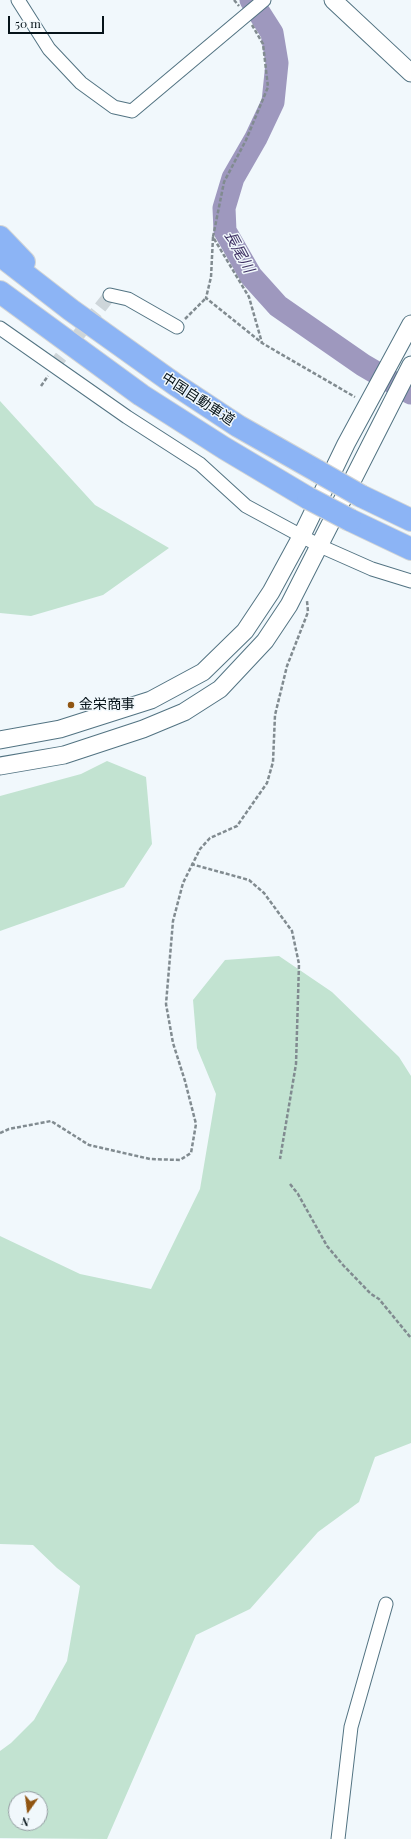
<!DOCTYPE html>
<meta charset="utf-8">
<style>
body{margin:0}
#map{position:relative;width:411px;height:1839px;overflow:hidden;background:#f1f8fc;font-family:"Playfair Display",serif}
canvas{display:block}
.north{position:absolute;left:8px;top:1791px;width:40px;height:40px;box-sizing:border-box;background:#f1f8fc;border:1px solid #939ca1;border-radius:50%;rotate:194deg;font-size:11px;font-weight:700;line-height:16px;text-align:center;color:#061319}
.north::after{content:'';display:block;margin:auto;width:14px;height:18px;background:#905512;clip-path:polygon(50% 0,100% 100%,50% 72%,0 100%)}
.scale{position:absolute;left:8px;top:16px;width:96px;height:18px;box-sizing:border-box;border:2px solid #061319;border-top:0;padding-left:5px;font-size:12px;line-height:14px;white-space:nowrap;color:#061319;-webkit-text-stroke:3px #f1f8fc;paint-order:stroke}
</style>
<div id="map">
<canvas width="411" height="1839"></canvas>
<div class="north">N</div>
<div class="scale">50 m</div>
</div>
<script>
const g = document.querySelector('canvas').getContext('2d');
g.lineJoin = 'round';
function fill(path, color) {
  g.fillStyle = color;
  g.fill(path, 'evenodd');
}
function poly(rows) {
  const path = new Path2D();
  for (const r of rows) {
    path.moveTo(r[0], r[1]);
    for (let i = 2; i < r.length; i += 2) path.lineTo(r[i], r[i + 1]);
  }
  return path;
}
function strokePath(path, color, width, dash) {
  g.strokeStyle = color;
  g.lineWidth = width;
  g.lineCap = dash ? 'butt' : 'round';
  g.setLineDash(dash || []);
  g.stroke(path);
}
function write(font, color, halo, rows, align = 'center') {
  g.font = font + ' "Playfair Display","Noto Sans JP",serif';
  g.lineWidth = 3;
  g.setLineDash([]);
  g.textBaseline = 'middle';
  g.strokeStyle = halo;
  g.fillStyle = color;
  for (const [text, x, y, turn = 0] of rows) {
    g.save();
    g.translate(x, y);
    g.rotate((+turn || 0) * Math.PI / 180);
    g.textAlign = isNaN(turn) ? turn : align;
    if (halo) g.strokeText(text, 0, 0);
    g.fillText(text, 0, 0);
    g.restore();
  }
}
fill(poly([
 [0,401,95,505,169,548,103,595,31,616,0,613],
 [107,761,146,777,152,844,124,887,0,931,0,796,81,774],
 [279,956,332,992,399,1057,411,1076,411,1443,375,1457,359,1502,318,1532,250,1609,196,1635,107,1839,0,1838,0,1751,11,1743,34,1720,67,1661,80,1586,57,1568,33,1545,0,1544,0,1236,80,1274,151,1289,200,1189,216,1094,197,1048,193,1000,225,960],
 [16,1799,40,1799,40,1823,16,1823]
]), '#c2e3d1');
strokePath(poly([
 [251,0,272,33,277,63,273,102,256,138,233,178,224,208,225,231,251,276,278,306,363,365,411,393]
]), '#9e98be', 23);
strokePath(poly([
 [53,367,110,295]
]), '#ced6da', 13, [13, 6]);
const minor = poly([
 [18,0,49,49,81,83,114,107,132,111,264,0],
 [110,295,128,299,177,327],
 [0,328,127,417,200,464,246,506,320,546,372,569,411,581],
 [338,1839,351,1727,386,1604]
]);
const tertiary = poly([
 [333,0,411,73],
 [0,740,60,729,151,700,203,672,245,631,271,592,302,535,346,444,411,324],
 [0,766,64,755,143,729,184,712,220,689,265,641,289,605,411,365]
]);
const motorway = poly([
 [0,237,24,262],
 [0,255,71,310,176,385,238,426,319,472],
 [0,292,141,395,224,448,308,498],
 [361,496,411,520],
 [350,520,411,549]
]);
strokePath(minor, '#527382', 15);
strokePath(tertiary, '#527382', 19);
strokePath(motorway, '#d2d5d6', 24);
strokePath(poly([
 [234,0,239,6],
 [252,25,263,44,268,87,246,140,224,182,213,237,249,297,262,343],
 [213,237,211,277,206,298,262,343,355,397],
 [185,319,206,298],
 [41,386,48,376],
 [191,864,249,880,264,893,292,931,299,964,296,1064,280,1159],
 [0,1133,9,1129,51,1121,89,1145,150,1159,180,1160,191,1153,196,1124,185,1081,173,1043,166,1004,173,921,183,883,200,849,210,838,237,826,267,783,273,762,275,715,287,666,308,612,307,601],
 [290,1184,298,1194,327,1246,343,1265,371,1294,379,1299,411,1338]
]), '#818b90', 2.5, [4, 2]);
strokePath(minor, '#fff', 13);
strokePath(tertiary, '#fff', 17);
strokePath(motorway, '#8cb4f5', 22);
const motorwayBridge = poly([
 [319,472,361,496],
 [308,498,350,520]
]);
strokePath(motorwayBridge, '#d2d5d6', 24, []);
strokePath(motorwayBridge, '#8cb4f5', 22);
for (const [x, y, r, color] of [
 [71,705,4,"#905512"]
]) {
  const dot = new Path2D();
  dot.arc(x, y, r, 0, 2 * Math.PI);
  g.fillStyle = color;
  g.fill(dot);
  strokePath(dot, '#f1f8fc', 1.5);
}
write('14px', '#061319', '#f1f8fc', [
 ["中国自動車道",198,399,33]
]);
write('14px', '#061319', '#f1f8fc', [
 ["金栄商事",79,705]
], 'left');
write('italic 15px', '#403365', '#f1f8fc', [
 ["長尾川",239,252,62]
]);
</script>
